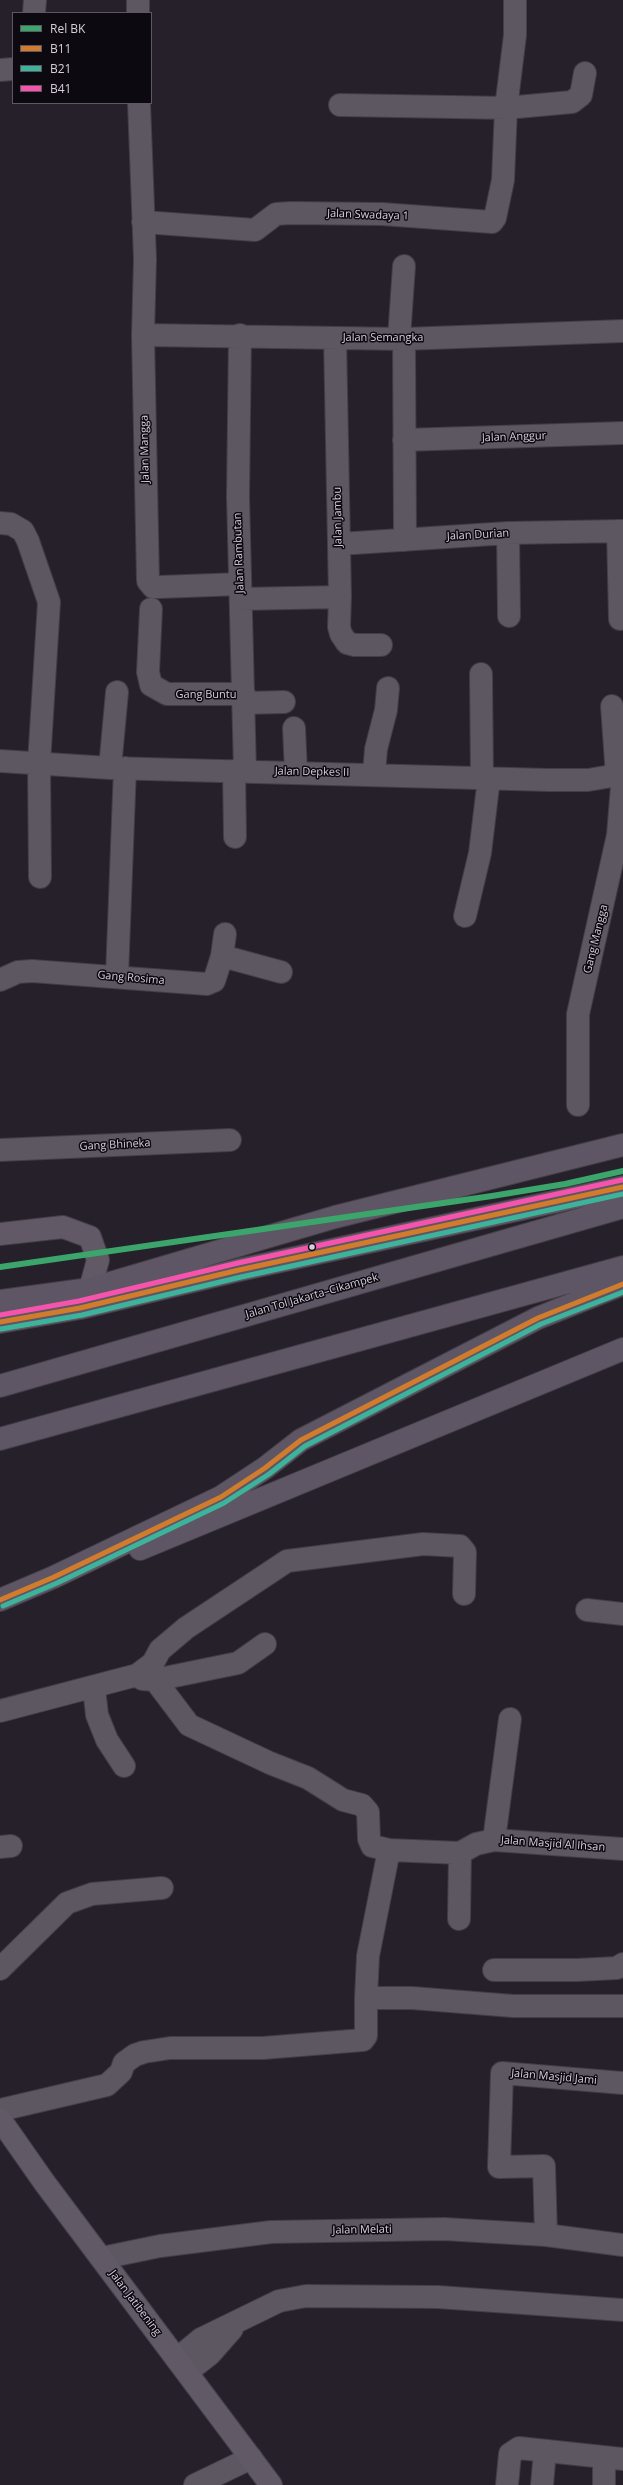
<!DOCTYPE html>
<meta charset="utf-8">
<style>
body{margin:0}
#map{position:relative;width:623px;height:2485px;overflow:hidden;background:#26202a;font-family:"Open Sans",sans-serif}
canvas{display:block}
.legend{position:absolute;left:12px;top:12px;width:140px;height:92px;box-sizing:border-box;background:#0d0911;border:1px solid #5d5862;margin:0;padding:5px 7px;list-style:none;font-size:12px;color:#d6cfdb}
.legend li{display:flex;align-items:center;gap:8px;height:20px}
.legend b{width:20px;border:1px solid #5d5862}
</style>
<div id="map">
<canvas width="623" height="2485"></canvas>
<ul class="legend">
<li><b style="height:5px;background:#3ca56c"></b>Rel BK</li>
<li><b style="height:5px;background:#d17c2c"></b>B11</li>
<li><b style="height:5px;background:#3eb39c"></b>B21</li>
<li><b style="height:5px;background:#f653ac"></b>B41</li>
</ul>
</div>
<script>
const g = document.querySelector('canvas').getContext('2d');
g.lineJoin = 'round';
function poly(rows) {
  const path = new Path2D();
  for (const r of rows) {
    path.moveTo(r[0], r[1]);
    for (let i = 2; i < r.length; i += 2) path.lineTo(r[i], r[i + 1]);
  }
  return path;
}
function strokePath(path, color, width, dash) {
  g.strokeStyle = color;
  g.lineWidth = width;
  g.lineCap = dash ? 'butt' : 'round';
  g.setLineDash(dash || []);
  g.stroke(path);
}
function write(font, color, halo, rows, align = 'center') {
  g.font = font + ' "Open Sans",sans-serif';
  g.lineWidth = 3;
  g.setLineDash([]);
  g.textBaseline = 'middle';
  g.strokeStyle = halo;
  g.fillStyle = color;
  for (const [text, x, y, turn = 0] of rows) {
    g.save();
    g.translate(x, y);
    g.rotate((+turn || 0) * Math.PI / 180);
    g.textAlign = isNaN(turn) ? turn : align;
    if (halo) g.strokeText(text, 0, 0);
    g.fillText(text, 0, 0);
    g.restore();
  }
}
const minor = poly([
 [138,0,138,13],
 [34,13,35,0],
 [0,70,13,69],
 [139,103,145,259,143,335,148,581,153,587,159,587,240,584],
 [340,105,506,108,572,102,581,95,585,73],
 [143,222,255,230,276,214,291,213,382,214,492,222,495,218,503,180,506,108,515,35,515,0],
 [143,335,404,339,623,331],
 [240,335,238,497,245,771],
 [399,338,404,266],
 [404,339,405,540],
 [404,440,623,433],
 [0,523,11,524,23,531,28,541,49,602,39,763,40,877],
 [618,531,620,619],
 [508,533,509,616],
 [339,544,508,533,623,531],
 [340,597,339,627,341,634,347,643,355,645,381,645],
 [241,599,340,597,335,338],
 [151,609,148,672,151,685,167,694,244,694],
 [481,674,482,778],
 [244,703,284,702],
 [612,706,617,776],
 [294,728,296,772],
 [0,761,110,768,548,780,588,780,623,774],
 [110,768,117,692],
 [234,771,235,837],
 [374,774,376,749,386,710,388,688],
 [465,916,480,853,489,778],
 [222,956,281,972],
 [117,976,125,768],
 [0,980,18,972,32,971,207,984,214,981,216,975,222,956,225,934],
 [578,1105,578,1014,618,835,623,774],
 [0,1150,230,1140],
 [587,1610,623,1614],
 [137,1675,142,1679,155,1680,189,1725,270,1763,308,1778,343,1800,362,1805,368,1812,369,1839,372,1846,389,1850,460,1853,476,1844,494,1840,623,1849],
 [155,1680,238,1663,265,1644],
 [94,1688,97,1715,107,1740,124,1766],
 [0,1711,137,1675,153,1663,160,1650,186,1628,287,1561,423,1544,460,1546,465,1552,464,1594],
 [494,1840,510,1719],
 [0,1847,11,1846],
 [389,1850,368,1956,366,1998,412,1998,513,2006,623,2006],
 [459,1919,460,1853],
 [0,1969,67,1903,92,1894,162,1888],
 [494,1970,577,1970,617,1968,623,1964],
 [0,2110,107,2085,121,2072,124,2063,135,2055,144,2052,170,2048,263,2048,363,2040,366,2036,366,1998],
 [546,2235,544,2166,499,2167,502,2073,623,2083],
 [102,2258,160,2246,271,2232,444,2229,546,2235,623,2245],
 [177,2359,201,2339,279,2301,306,2296,438,2297,623,2310],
 [187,2372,210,2354,232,2329],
 [604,2457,604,2485],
 [195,2485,251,2458],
 [507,2485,510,2454,519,2448,623,2459],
 [542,2485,545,2451]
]);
const major = poly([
 [0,1234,63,1227,90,1237,98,1260,90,1289],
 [0,2119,44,2182,271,2485]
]);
const highway = poly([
 [0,1301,90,1289,335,1217,623,1145],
 [0,1322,80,1308,239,1270,623,1187],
 [0,1386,623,1207],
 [0,1439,623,1267],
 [140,1549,623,1349],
 [0,1600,54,1577,221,1497,265,1468,301,1440,538,1318,623,1284]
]);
strokePath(minor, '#433d46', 24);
strokePath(major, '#433d46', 24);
strokePath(highway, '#433d46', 24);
strokePath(minor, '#5c5760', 22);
strokePath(major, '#615966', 22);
strokePath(highway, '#5e5664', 22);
strokePath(poly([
 [0,1322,80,1308,239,1270,623,1187],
 [0,1600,54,1577,221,1497,265,1468,301,1440,538,1318,623,1284]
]), '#d17c2c', 5);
strokePath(poly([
 [1,1329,82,1315,241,1277,623,1194],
 [3,1606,57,1583,224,1503,269,1474,305,1446,541,1324,623,1292]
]), '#3eb39c', 5);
strokePath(poly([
 [0,1315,79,1301,238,1263,622,1180]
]), '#f653ac', 5);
strokePath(poly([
 [0,1267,492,1196,565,1184,623,1171]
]), '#3ca56c', 6);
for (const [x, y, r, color] of [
 [312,1247,3.5,"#d6cfdb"]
]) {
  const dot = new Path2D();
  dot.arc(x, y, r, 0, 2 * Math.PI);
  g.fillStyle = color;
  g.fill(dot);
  strokePath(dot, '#0d0911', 1.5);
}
write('11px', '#d6cfdb', '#0d0911', [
 ["Jalan Swadaya 1",368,215,2],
 ["Jalan Semangka",383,338],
 ["Jalan Anggur",514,437,-2],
 ["Jalan Mangga",145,449,-91],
 ["Jalan Jambu",338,517,-91],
 ["Jalan Durian",478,535,-3],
 ["Jalan Rambutan",239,553,-92],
 ["Gang Buntu",206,695],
 ["Jalan Depkes II",312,772,1],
 ["Gang Mangga",596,939,-76],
 ["Gang Rosima",131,978,5],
 ["Gang Bhineka",115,1145,-3],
 ["Jalan Tol Jakarta–Cikampek",312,1296,-16],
 ["Jalan Masjid Al Ihsan",553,1844,4],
 ["Jalan Masjid Jami",554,2077,5],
 ["Jalan Melati",362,2230,-1],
 ["Jalan Jatibening",135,2303,53]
]);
</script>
